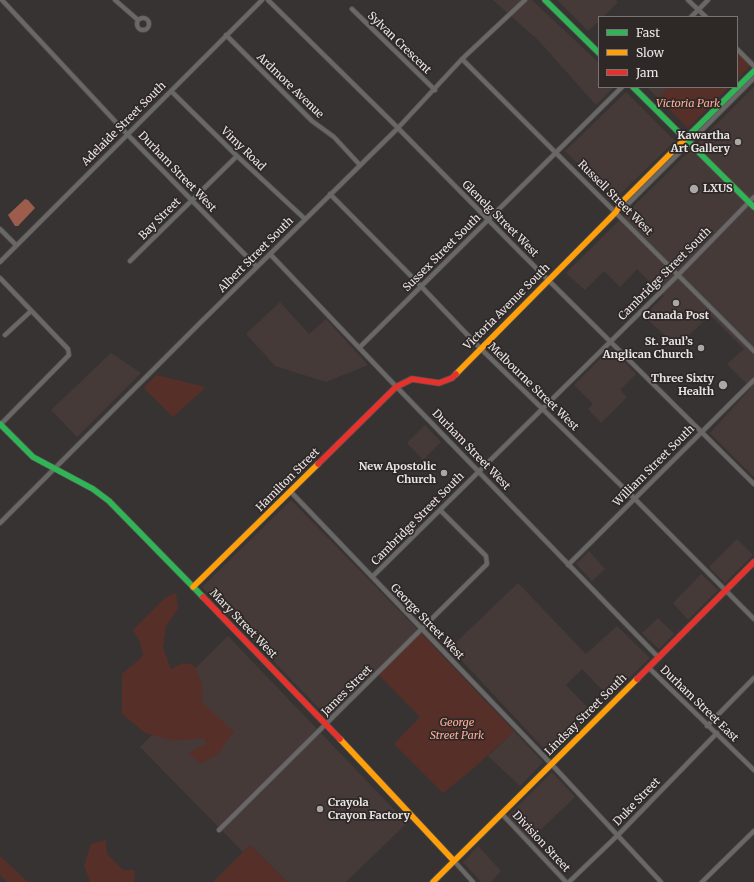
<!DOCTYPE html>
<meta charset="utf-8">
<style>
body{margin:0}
#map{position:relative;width:754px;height:882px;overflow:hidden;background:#373332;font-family:Merriweather,serif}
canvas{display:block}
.legend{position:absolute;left:598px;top:16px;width:140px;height:72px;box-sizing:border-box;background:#2e2827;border:1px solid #797473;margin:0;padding:5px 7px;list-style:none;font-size:12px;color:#eae6e5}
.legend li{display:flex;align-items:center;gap:8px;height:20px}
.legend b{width:20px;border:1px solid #797473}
</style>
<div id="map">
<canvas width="754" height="882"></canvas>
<ul class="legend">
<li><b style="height:5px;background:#30b455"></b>Fast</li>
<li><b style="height:5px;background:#ff9f0a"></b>Slow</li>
<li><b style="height:5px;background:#e5322d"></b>Jam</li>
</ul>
</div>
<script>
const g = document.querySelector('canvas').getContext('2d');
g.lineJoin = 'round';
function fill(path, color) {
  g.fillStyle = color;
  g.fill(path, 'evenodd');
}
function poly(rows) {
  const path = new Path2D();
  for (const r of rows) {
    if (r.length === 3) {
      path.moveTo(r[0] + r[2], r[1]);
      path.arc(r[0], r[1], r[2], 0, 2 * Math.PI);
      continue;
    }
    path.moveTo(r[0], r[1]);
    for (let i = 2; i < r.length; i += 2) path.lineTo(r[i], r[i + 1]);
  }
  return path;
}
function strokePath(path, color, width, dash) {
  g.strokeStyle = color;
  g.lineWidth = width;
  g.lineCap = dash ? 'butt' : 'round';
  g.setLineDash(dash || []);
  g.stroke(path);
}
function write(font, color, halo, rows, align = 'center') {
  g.font = font + ' Merriweather,serif';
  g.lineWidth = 3.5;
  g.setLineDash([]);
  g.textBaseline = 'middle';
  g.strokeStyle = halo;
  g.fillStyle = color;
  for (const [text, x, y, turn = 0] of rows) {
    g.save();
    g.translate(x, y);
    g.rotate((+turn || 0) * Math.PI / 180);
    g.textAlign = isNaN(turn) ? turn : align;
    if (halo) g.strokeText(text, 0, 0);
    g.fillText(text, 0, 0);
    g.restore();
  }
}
fill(poly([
 [493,0,532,0,599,63,599,87,614,87,596,105,539,41],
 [557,0,616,0,618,2,603,17,599,17,599,21,588,31],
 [647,87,669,87,658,98],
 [754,87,754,477,710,433,751,388,727,364,744,349,710,315,677,347,644,316,664,296,637,269,620,287,604,271,585,290,566,273],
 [626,92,675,141,614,200,565,151],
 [280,302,309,334,326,319,368,365,326,382,275,366,246,334],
 [611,348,636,374,620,390,627,397,601,423,588,409,593,404,574,385],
 [111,353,141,373,77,437,51,410],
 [425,425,441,442,423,460,407,443],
 [291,500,420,632,328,718,202,587],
 [737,539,753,555,725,583,709,567],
 [589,551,605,569,592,581,576,564],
 [701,574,718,590,688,620,673,603],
 [518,583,586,654,617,626,650,658,609,697,582,669,566,685,593,713,551,756,450,648],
 [658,618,674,634,659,649,642,633],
 [228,636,407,823,346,882,287,882,250,845,243,852,140,747,194,693,182,681],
 [514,731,543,762,520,786,488,756],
 [552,772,575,797,530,840,508,816],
 [478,846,501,871,491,882,481,882,463,862]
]), '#453a38');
fill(poly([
 [737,52,751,65,737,79],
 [669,87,729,87,688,128,658,98],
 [156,375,206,387,173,417,144,388],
 [176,593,178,609,166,626,163,648,171,669,183,663,194,665,202,684,203,703,234,732,217,755,201,764,188,753,206,744,204,738,174,741,145,733,122,714,122,674,143,656,140,642,133,630,166,597],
 [420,632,514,731,474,768,443,793,394,744,420,717,377,673],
 [106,840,107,854,123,870,135,870,134,882,90,882,84,866,91,844],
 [250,845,287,882,213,882],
 [0,856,28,882,7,882,0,875]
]), '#563028');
fill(poly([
 [25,199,28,200,35,208,18,226,15,226,8,215]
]), '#9d5d4d');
const street = poly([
 [2,0,127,134,257,267],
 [115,0,138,20],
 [268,0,392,122,522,254,754,484],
 [688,0,706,17],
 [352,9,435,90],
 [691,17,708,0],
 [143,24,6],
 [226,35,312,121,334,137,359,164],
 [737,49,754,66],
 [462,59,754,351],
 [171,91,237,156,305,219],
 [330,194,416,281,480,348,632,496,754,619],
 [619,209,625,207,754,78],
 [0,229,16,245],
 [270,254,387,377,659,658],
 [130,261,237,156],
 [0,262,262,0],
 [0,278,68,349,69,355,1,424],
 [5,335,31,311],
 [360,347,622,87],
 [291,492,555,768,661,882],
 [0,523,201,322,397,129,462,59,525,0],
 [568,565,754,380],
 [372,577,678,275,754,197],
 [649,668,754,770],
 [707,726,754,678],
 [502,814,566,882],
 [219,830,487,564,486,556,440,510],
 [454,861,473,882],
 [569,882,618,835,717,733],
 [702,882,754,831]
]);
const fast = poly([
 [545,0,599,53],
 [633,87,754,207],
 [687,137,754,71],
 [0,424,33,457,93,489,109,501,203,597]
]);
const slow = poly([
 [456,374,616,212,621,203,687,137],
 [193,587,318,464],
 [340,739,454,861],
 [433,882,637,679]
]);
const jam = poly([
 [318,464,396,387,412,379,439,383,452,378,456,374],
 [203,597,340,739],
 [637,679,754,562]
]);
strokePath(street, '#53504f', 5.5);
strokePath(fast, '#53504f', 7);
strokePath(slow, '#53504f', 7);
strokePath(jam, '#53504f', 7);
strokePath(street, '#6a6867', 4);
strokePath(fast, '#30b455', 5.5);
strokePath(slow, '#ff9f0a', 5.5);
strokePath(jam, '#e5322d', 5.5);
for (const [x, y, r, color] of [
 [738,142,4,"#aba7a6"],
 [694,189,5,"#aba7a6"],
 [676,303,4,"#aba7a6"],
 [701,348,4,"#aba7a6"],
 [723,385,5,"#aba7a6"],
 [444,473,4,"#aba7a6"],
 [320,809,4,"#aba7a6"]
]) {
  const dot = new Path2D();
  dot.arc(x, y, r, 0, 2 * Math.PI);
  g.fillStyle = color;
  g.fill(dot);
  strokePath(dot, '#2e2827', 1.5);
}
write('11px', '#eae6e5', '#2e2827', [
 ["Sylvan Crescent",399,43,44],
 ["Ardmore Avenue",290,86,44],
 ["Adelaide Street South",124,124,-45],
 ["Vimy Road",243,149,44],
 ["Durham Street West",177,172,46],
 ["Russell Street West",615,198,45],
 ["Bay Street",160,219,-45],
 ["Glenelg Street West",500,219,45],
 ["Sussex Street South",442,253,-45],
 ["Albert Street South",256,255,-45],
 ["Cambridge Street South",665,274,-45],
 ["Victoria Avenue South",507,307,-45],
 ["Melbourne Street West",533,387,44],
 ["Durham Street West",471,450,46],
 ["William Street South",654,466,-45],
 ["Hamilton Street",288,480,-45],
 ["Cambridge Street South",418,519,-45],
 ["George Street West",427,622,46],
 ["Mary Street West",243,624,46],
 ["James Street",347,691,-45],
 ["Durham Street East",699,704,44],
 ["Lindsay Street South",586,715,-45],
 ["Duke Street",637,802,-46],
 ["Division Street",541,842,47]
]);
write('italic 11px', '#ffad99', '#2e2827', [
 ["Victoria Park",688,104],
 ["George",457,723],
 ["Street Park",457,736]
]);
write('bold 11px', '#eae6e5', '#2e2827', [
 ["Kawartha",730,136],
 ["Art Gallery",730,149],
 ["LXUS",703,189,"left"],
 ["Canada Post",676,316,"center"],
 ["St. Paul’s",693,342],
 ["Anglican Church",693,355],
 ["Three Sixty",714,379],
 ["Health",714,392],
 ["New Apostolic",436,467],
 ["Church",436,480],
 ["Crayola",328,803,"left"],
 ["Crayon Factory",328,816,"left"]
], 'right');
</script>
